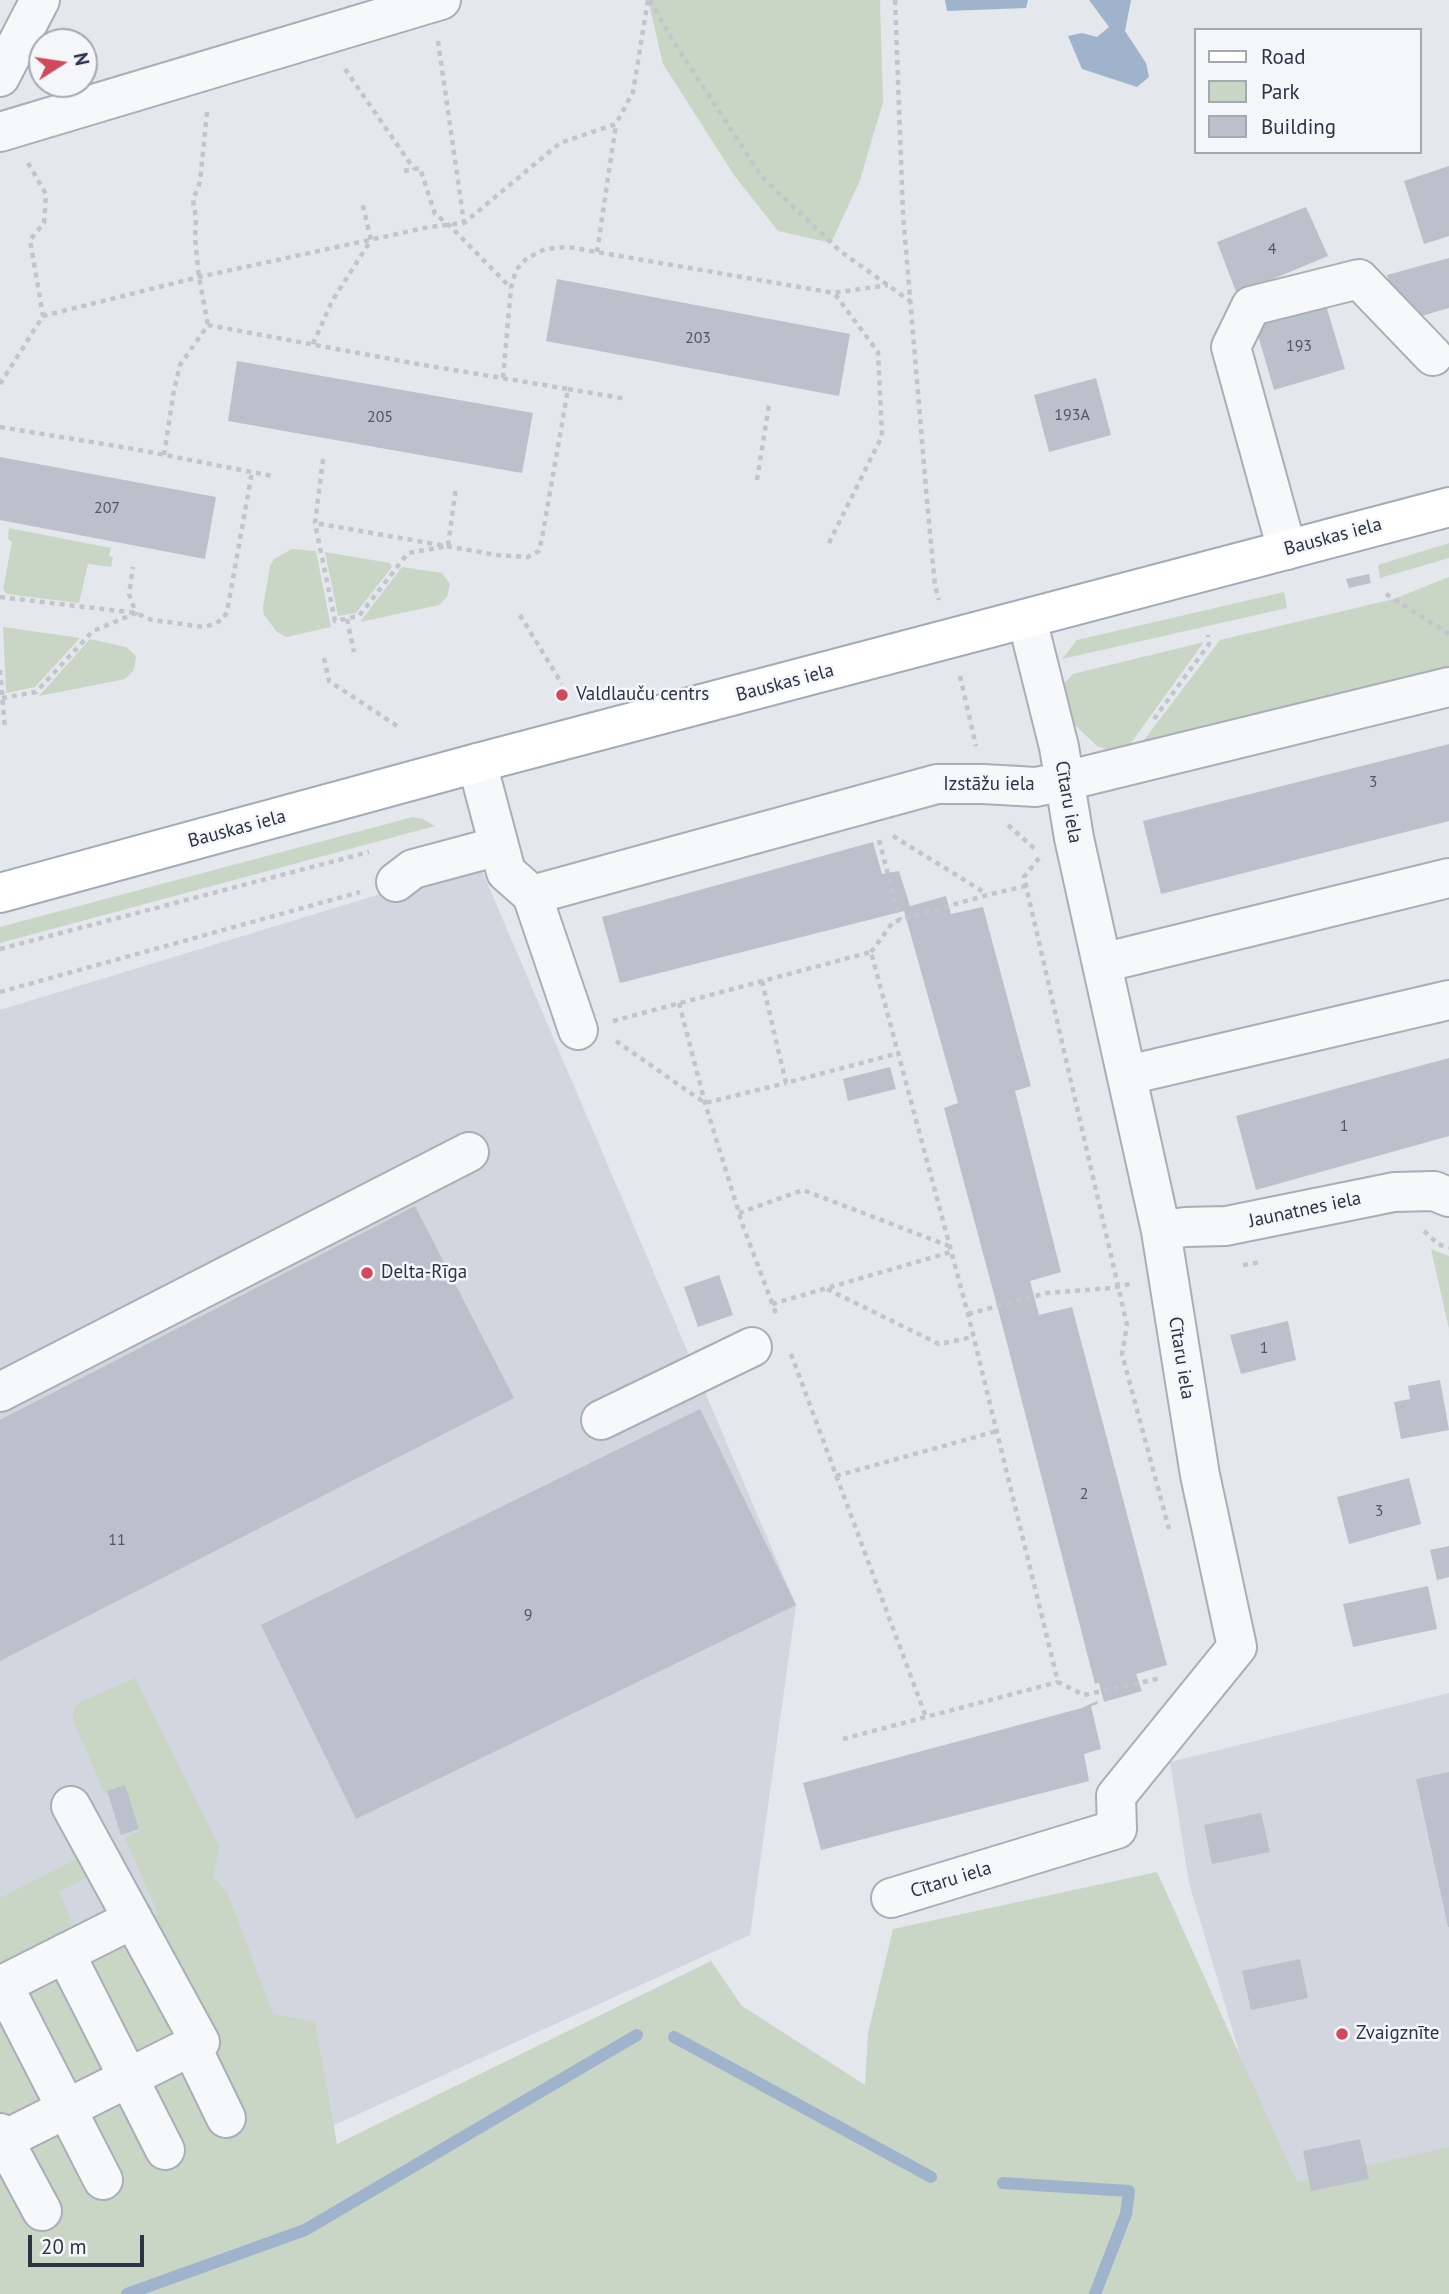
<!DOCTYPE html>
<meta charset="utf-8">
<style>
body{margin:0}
#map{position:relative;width:1449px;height:2294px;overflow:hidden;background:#e4e7ec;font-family:"PT Sans",sans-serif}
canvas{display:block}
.legend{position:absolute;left:1194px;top:28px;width:228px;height:126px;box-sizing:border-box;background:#f4f6f9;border:2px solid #a4a8b1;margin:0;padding:9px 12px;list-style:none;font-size:21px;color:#2b3445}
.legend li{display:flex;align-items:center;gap:14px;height:35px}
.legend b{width:35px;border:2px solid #a4a8b1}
.north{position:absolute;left:28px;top:28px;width:70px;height:70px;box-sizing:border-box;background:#f4f6f9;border:2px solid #a4a8b1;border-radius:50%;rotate:78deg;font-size:19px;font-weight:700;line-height:28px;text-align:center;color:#2b3445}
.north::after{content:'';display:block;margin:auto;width:24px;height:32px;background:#d1495b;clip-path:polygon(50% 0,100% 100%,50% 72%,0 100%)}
.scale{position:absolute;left:28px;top:2235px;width:116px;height:32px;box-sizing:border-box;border:4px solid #2b3445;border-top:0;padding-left:9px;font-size:21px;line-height:24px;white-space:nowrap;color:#2b3445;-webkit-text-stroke:5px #f4f6f9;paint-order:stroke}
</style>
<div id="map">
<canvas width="1449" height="2294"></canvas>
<ul class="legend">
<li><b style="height:9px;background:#fff"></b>Road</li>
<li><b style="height:19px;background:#c9d6c5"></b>Park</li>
<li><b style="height:19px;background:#bbc0ca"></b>Building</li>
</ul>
<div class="north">N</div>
<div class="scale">20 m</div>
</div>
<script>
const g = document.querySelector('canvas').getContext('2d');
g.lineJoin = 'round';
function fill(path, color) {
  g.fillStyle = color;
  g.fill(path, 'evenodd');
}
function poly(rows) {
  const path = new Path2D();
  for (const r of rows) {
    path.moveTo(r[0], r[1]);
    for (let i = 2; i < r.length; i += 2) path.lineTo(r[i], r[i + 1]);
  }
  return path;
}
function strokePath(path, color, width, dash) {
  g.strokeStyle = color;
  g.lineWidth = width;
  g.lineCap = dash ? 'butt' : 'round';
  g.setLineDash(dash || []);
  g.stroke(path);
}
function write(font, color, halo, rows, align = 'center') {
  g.font = font + ' "PT Sans",sans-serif';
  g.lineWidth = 5;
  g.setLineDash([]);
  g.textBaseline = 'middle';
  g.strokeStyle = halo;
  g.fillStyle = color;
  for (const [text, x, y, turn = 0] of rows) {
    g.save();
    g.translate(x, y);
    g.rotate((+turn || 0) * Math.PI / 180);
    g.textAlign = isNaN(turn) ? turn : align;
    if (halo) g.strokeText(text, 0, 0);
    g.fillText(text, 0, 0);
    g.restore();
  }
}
fill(poly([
 [479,864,796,1605,750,1935,0,2278,0,1010],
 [1449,1693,1449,2186,1285,2207,1189,1883,1170,1762]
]), '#d2d6de');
fill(poly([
 [648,0,880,0,883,102,860,180,831,243,778,231,734,175,663,64],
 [9,528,111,548,109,556,113,557,111,567,88,564,79,603,7,594,3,589,12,542,8,539],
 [1449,543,1449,558,1380,578,1378,565],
 [292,549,316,551,331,627,286,637,277,632,264,615,263,607,270,566,274,559],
 [325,552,390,563,392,567,356,613,338,616],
 [402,567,442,573,450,584,447,597,439,605,360,622],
 [1449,577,1449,671,1141,744,1220,640,1394,599],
 [1284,592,1287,608,1062,659,1077,640],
 [3,627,80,638,35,687,6,693],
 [90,639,126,647,136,656,134,670,125,679,39,696],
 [1204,642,1128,747,1111,751,1097,746,1074,724,1064,684,1073,674],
 [413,817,423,819,435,826,0,943,0,927],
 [1431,1249,1449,1256,1449,1329],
 [135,1678,220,1849,213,1877,228,1894,273,2014,315,2022,337,2144,711,1961,742,2006,865,2085,868,2033,893,1929,1157,1872,1297,2182,1449,2147,1449,2294,0,2294,0,2153,189,2056,155,1924,157,1911,125,1838,139,1831,121,1786,105,1794,73,1720,73,1712,78,1703],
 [83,1856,86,1878,59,1892,72,1923,58,1942,0,1971,0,1898],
 [128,1940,180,2039,130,2065,78,1966],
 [69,1970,119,2070,69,2095,19,1995],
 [0,2005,56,2102,7,2127,0,2114]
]), '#c9d6c5');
fill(poly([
 [945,0,1028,0,1026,8,947,11],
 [1089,0,1131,0,1125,31,1146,63,1149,77,1137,87,1082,69,1068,36,1082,33,1097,37,1109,27]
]), '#9fb4cc');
strokePath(poly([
 [674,2037,931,2177],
 [1003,2183,1129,2191,1126,2214,1095,2294],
 [127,2294,305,2230,637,2035]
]), '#9fb4cc', 12);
fill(poly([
 [1449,166,1449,236,1424,244,1404,181],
 [1306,207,1328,256,1237,294,1217,242],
 [1449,258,1449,308,1401,322,1387,275],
 [557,279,850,334,839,396,546,341],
 [1325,302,1345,369,1274,390,1254,322],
 [237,361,533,413,522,473,228,421],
 [1096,378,1111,435,1049,452,1034,395],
 [0,457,216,497,205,559,0,520],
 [1369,574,1371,583,1349,588,1346,579],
 [1449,744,1449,821,1161,894,1143,821],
 [873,842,882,874,899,871,910,906,946,896,951,914,983,907,1031,1086,1015,1091,1061,1272,1030,1281,1039,1315,1072,1307,1167,1665,1136,1674,1142,1691,1104,1702,1099,1683,1095,1684,1002,1324,944,1108,958,1103,904,911,620,983,602,917],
 [1449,1058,1449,1136,1256,1190,1236,1116],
 [890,1067,896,1089,848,1101,843,1079],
 [415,1206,514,1398,0,1661,0,1420],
 [719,1275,733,1315,698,1327,684,1287],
 [1288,1321,1296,1360,1241,1374,1230,1335],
 [1440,1380,1449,1430,1401,1439,1394,1402,1410,1399,1408,1386],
 [700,1409,796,1605,356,1819,261,1625],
 [1409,1478,1421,1524,1349,1544,1337,1497],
 [1449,1546,1449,1577,1437,1580,1430,1550],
 [1428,1586,1437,1629,1353,1647,1343,1604],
 [1097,1701,1098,1704,1091,1706,1101,1749,1084,1754,1089,1781,821,1850,803,1783,1082,1708],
 [1449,1772,1449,1927,1448,1927,1416,1779],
 [125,1785,139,1829,121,1835,107,1791],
 [1261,1813,1270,1852,1212,1864,1204,1825],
 [1300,1959,1308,1998,1251,2010,1242,1971],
 [1360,2139,1369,2179,1311,2191,1303,2151]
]), '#bbc0ca');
const minor = poly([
 [0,77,40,0],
 [0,132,441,0],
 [1287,550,1231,347,1251,306,1359,279,1433,356],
 [477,763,506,872,532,895,578,1030],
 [396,882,413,869,499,846],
 [532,895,937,784,983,784,1036,787,1065,781,1449,687],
 [1102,963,1449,878],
 [1128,1075,1449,1000],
 [1161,1231,1185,1227,1226,1226,1394,1192,1434,1191,1449,1197],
 [0,1392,469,1152],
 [601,1420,752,1347],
 [891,1898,1117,1829,1116,1796,1237,1647,1200,1475,1161,1231,1074,838,1059,747,1027,619],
 [65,1953,165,2150],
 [3,1985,103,2180],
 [0,1986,133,1919],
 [191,2046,226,2118],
 [0,2133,42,2211],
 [0,2142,200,2042,71,1806]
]);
const major = poly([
 [0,893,477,763,1449,507]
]);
strokePath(minor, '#a9aeb7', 42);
strokePath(major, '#a3abb8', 42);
strokePath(poly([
 [650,0,670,36,762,177,840,251,910,301],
 [895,0,903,214,927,501,935,586,939,600],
 [438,41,464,223],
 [345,69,414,169],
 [207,112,200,182,193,200,196,218,195,238,199,277,208,325],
 [28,163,46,194,44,223,30,240,43,316],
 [404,171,420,168,435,214,450,226,511,288],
 [597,252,616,124],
 [313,344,332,301,371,240,362,202],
 [503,378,511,288,516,270,527,258,545,249,568,247,834,293,888,285],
 [0,384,43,316,199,277,429,227,464,223,560,143,616,124,633,92,648,0],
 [568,389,627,399],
 [0,427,134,449,272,476],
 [164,455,174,390,180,365,208,325,412,363,568,389,542,538,539,551,528,557,497,555,315,523],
 [323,459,315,523,335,621,359,616,408,553,448,546,456,487],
 [757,480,769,405],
 [829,543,882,436,878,352,834,293],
 [1386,594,1449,634],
 [0,597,136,613,152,620,204,627,214,624,223,619,227,612,252,472],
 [520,615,562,684],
 [347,619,354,652],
 [324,658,329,681,400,728],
 [0,670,5,729],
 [960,676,976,746],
 [2,698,36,692,93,631,136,613,129,594,133,567],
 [1154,719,1209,644,1208,635],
 [1008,825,1035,849],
 [893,836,987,894],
 [879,840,900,920],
 [1039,858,1024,877,1127,1325,1122,1354,1169,1529],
 [0,949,369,852],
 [871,952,893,922,987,895,1026,886],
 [762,981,786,1083,899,1053],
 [0,992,360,892],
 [679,1003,705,1103,743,1226,777,1316],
 [613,1021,871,952,968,1314,1058,1682,1084,1695,1161,1678],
 [616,1041,705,1103,786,1083],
 [739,1213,803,1190,949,1246],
 [1424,1231,1438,1244,1449,1248],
 [1243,1265,1261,1262],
 [827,1289,939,1344,973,1337],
 [772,1304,951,1252],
 [968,1314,1047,1293,1111,1288,1130,1284],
 [791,1354,926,1717],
 [836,1476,997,1431],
 [843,1739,1058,1682]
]), '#c2c5cb', 4.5, [5, 5]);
strokePath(minor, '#f7f8fa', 38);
strokePath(major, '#fff', 38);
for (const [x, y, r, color] of [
 [562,695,7,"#d1495b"],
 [367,1273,7,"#d1495b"],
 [1342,2034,7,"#d1495b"]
]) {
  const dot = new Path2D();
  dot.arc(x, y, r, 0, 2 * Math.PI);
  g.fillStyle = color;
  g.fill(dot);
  strokePath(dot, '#f4f6f9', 2.5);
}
write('16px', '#4f5766', null, [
 ["4",1272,249],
 ["203",698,338],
 ["193",1299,346],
 ["193A",1072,415],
 ["205",380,417],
 ["207",107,508],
 ["3",1373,782],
 ["1",1344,1126],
 ["1",1264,1348],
 ["2",1084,1494],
 ["3",1379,1511],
 ["11",117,1540],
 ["9",528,1615]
]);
write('19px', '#2b3445', '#f4f6f9', [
 ["Bauskas iela",1333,537,-15],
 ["Bauskas iela",785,683,-15],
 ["Izstāžu iela",989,785],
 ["Cītaru iela",1068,802,80],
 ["Bauskas iela",237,829,-15],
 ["Jaunatnes iela",1305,1210,-12],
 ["Cītaru iela",1181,1358,81],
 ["Cītaru iela",951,1880,-17]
]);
write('19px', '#2b3445', '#f4f6f9', [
 ["Valdlauču centrs",576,695],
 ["Delta-Rīga",381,1273],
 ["Zvaigznīte",1356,2034]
], 'left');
</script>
